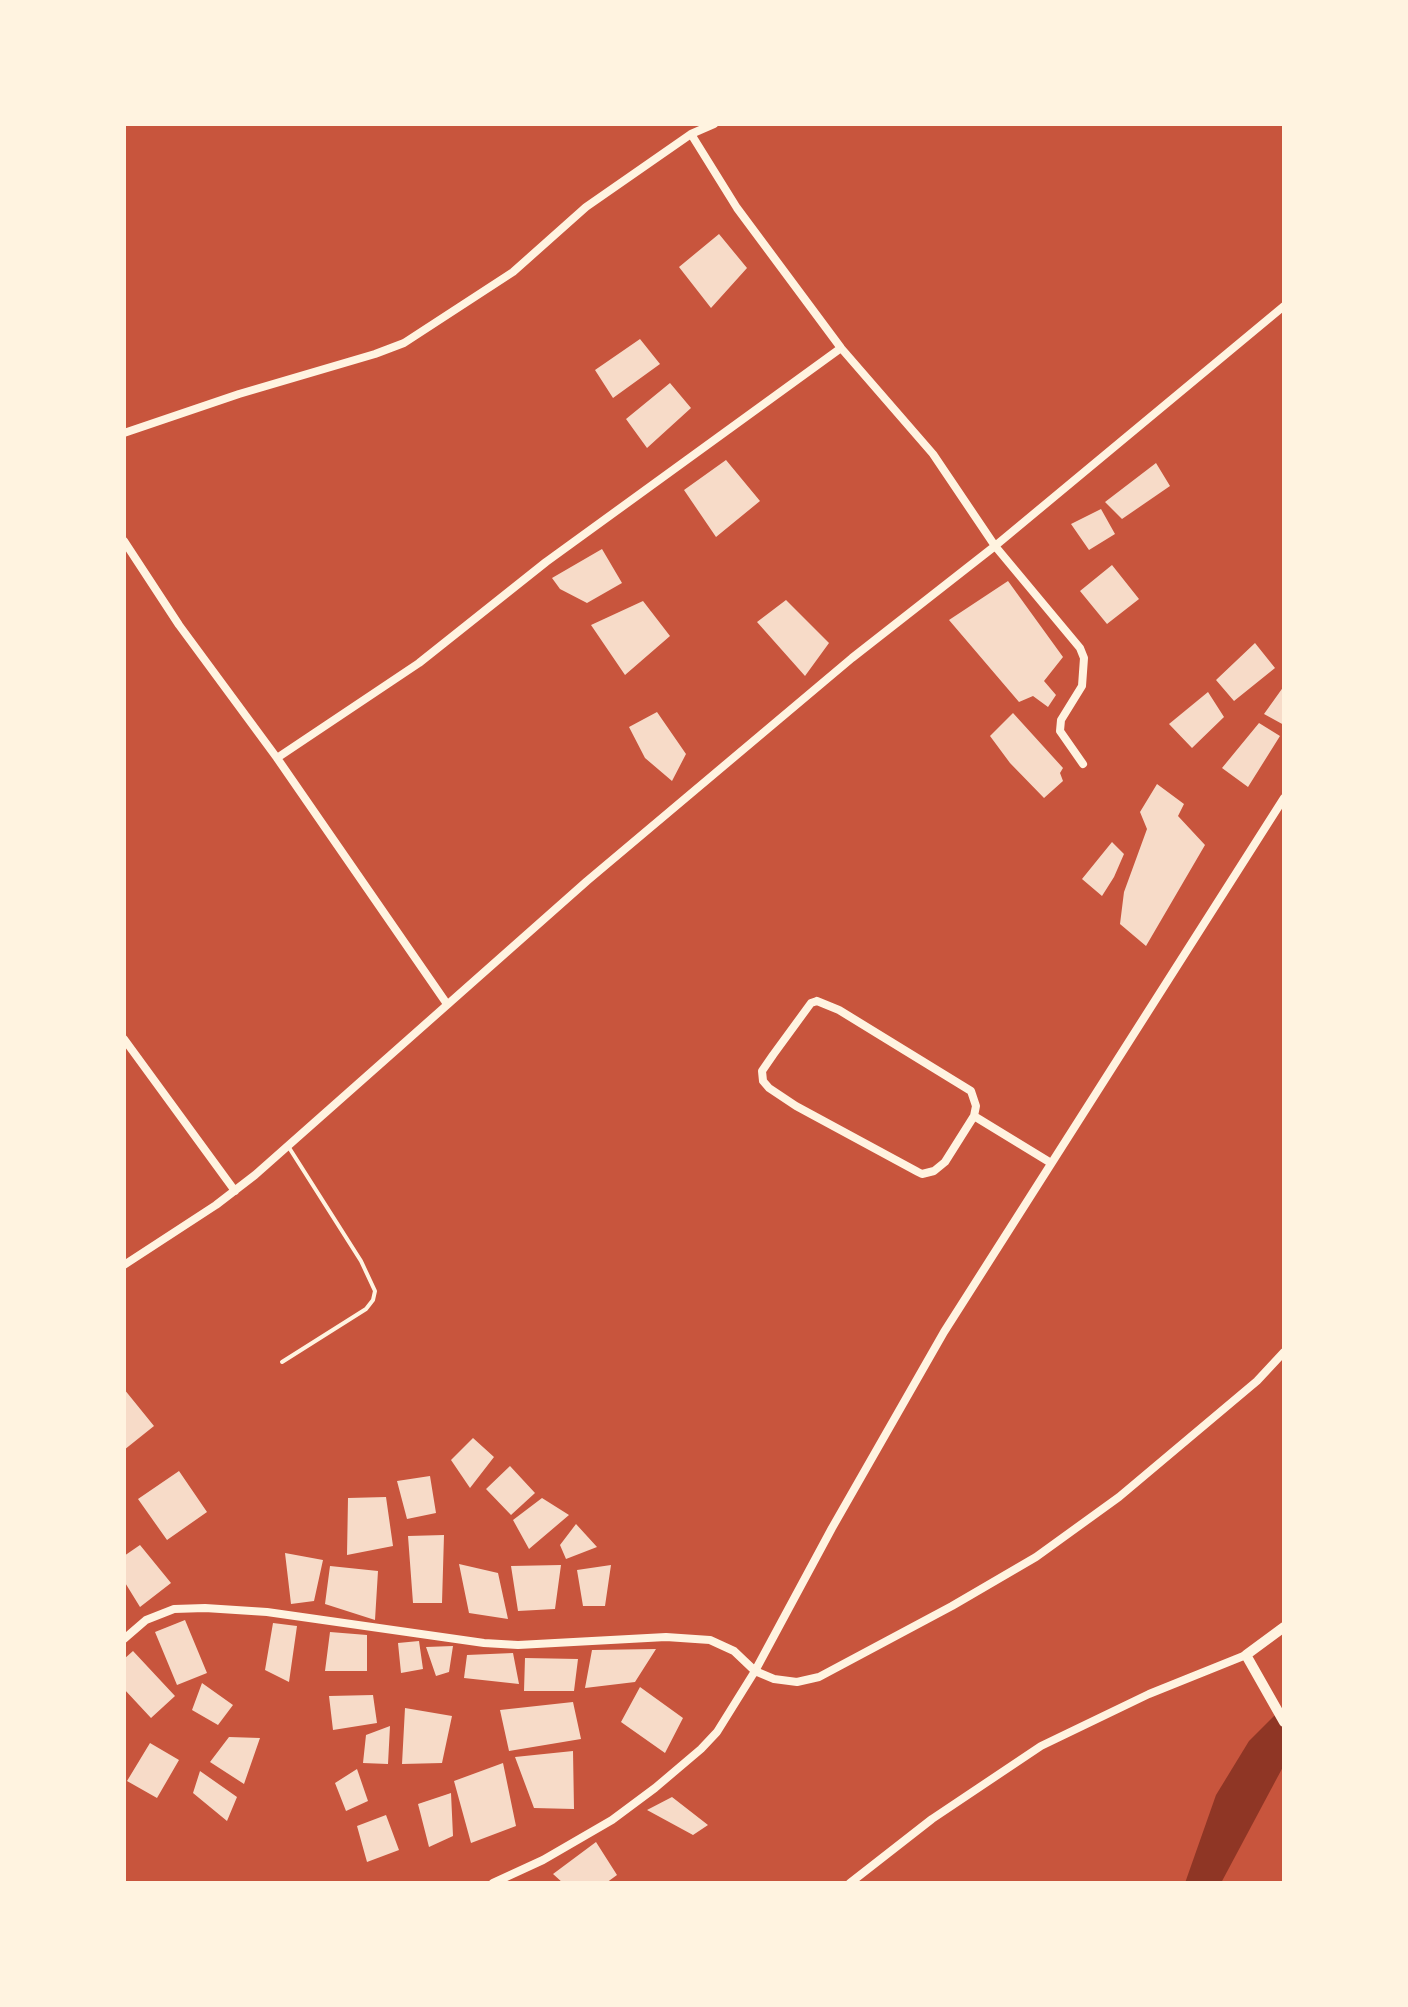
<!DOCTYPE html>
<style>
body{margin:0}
#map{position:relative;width:1408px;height:2007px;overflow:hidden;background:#c8553d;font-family:"Noto Serif",serif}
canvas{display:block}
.frame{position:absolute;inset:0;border:126px solid #fff3e0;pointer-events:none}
</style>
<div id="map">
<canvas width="1408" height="2007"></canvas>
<div class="frame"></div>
</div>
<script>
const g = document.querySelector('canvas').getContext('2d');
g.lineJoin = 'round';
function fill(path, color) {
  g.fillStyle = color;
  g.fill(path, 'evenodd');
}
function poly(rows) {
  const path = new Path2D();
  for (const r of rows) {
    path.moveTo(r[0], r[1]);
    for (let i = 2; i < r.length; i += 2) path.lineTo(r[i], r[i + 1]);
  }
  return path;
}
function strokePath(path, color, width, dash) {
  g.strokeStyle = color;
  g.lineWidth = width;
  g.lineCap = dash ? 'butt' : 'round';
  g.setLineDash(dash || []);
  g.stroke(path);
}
fill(poly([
 [1284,1706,1284,1765,1221,1883,1185,1883,1216,1795,1249,1741]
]), '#8f3625');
fill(poly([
 [719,234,747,268,711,308,679,267],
 [640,339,660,364,613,398,595,370],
 [670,383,691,408,647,448,626,419],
 [726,460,760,501,716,537,684,490],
 [1156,463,1170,486,1122,519,1105,502],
 [1101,509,1115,534,1089,550,1071,524],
 [602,549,622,583,587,603,560,589,552,578],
 [1112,565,1139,599,1107,624,1080,591],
 [1008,581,1063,657,1044,681,1056,695,1048,707,1033,696,1019,702,949,620],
 [786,600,829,643,805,676,757,622],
 [643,601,670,636,625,675,591,625],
 [1255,643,1275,668,1234,701,1216,680],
 [1284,686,1284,725,1264,714],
 [1208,692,1224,717,1192,748,1169,724],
 [657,712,686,754,672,781,645,758,629,727],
 [1013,713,1063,768,1060,773,1063,781,1044,798,1010,763,990,736],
 [1259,723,1280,736,1248,787,1222,768],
 [1157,784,1184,804,1178,816,1205,845,1146,946,1120,924,1124,892,1147,829,1140,812],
 [1112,842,1124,854,1114,877,1102,896,1082,879],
 [124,1389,154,1426,124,1450],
 [473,1438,494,1457,470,1488,451,1460],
 [510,1466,535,1493,511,1515,486,1489],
 [179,1471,207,1512,167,1540,138,1499],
 [430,1476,436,1513,407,1519,397,1481],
 [386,1497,393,1546,347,1555,348,1498],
 [542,1498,569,1515,529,1549,513,1520],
 [576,1524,597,1547,566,1559,560,1545],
 [444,1535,442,1603,413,1603,408,1536],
 [140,1545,171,1583,140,1607,124,1581,124,1556],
 [285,1553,323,1560,314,1601,291,1604],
 [459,1564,498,1573,508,1619,469,1613],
 [561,1565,555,1609,518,1611,511,1566],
 [611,1565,605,1606,583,1606,577,1570],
 [330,1566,378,1571,375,1620,325,1604],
 [185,1620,207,1673,177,1685,155,1632],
 [273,1623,297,1626,289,1682,265,1670],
 [330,1632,367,1635,367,1671,325,1671],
 [419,1641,423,1669,401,1673,398,1643],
 [453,1646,449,1672,436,1676,426,1647],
 [656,1649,635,1682,585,1688,592,1650],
 [133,1651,175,1696,151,1718,124,1689,124,1659],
 [513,1653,519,1684,464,1678,467,1655],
 [525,1658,578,1659,574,1691,524,1691],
 [202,1683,233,1705,218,1725,192,1710],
 [640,1687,683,1718,665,1753,621,1722],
 [373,1695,377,1723,333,1730,329,1696],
 [573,1702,581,1739,509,1751,500,1710],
 [405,1708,452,1716,442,1763,402,1764],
 [390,1726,388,1764,363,1763,366,1735],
 [229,1737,260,1738,244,1784,210,1762],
 [150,1743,179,1760,157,1798,127,1781],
 [573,1751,574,1809,534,1808,515,1757],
 [503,1763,516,1826,471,1843,454,1781],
 [357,1769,368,1801,346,1811,335,1783],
 [200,1771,237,1797,227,1821,193,1793],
 [451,1793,453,1836,429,1847,418,1804],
 [672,1797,708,1825,693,1835,647,1810],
 [386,1815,399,1850,367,1862,357,1826],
 [596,1842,617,1875,606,1883,563,1883,553,1874]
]), '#f7dbc8');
strokePath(poly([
 [282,1362,366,1309,373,1300,375,1291,361,1261,288,1146]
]), '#fff3e0', 4);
strokePath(poly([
 [691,134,737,208,841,348,933,454,995,546,1080,648,1084,658,1082,686,1061,720,1060,731,1083,764],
 [124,433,239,394,375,354,404,343,513,272,586,207,691,134,714,124],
 [124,541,179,625,277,758,447,1004],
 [277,758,419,663,546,562,841,348],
 [817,1001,839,1010,971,1091,976,1106,974,1116,945,1162,934,1171,922,1174,918,1172,796,1106,769,1088,763,1081,762,1071,773,1055,811,1003,817,1001],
 [124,1039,235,1191],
 [974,1116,1051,1163],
 [124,1265,216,1205,255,1175,587,881,852,658,995,546,1284,306],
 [124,1639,146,1620,174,1609,205,1608,267,1612,484,1643,518,1645,666,1637,710,1640,734,1651,755,1671,774,1679,797,1682,819,1677,952,1606,1036,1557,1119,1497,1257,1381,1284,1352],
 [493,1883,543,1860,612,1820,655,1788,701,1749,717,1732,755,1671,832,1528,944,1332,1284,798],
 [850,1883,932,1819,1041,1746,1149,1694,1246,1655]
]), '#fff3e0', 8);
strokePath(poly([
 [1284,1627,1246,1655,1284,1722]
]), '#fff3e0', 10);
</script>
